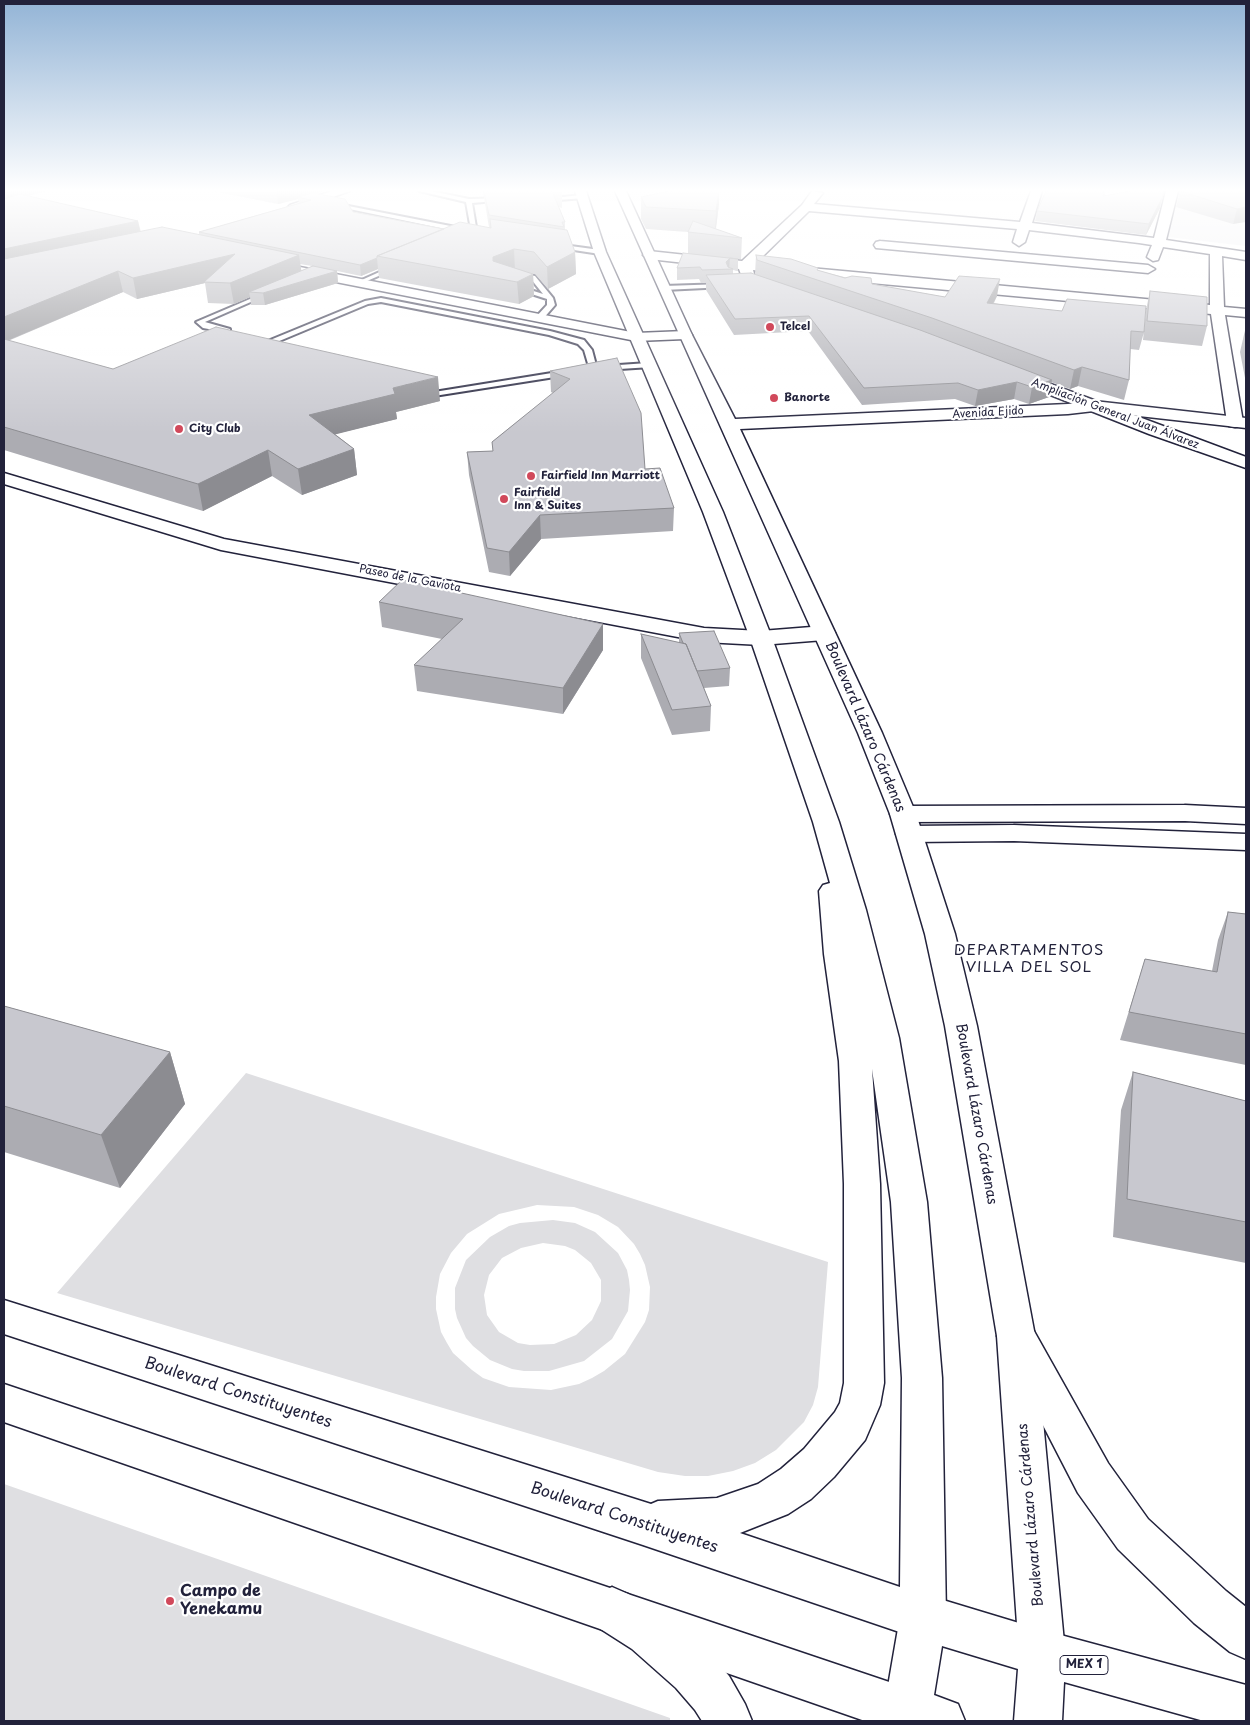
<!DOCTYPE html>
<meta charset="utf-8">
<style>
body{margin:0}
#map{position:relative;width:1250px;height:1725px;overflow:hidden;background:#fff;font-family:"Playpen Sans",sans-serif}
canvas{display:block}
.frame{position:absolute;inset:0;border:5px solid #22223b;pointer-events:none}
</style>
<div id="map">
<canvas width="1250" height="1725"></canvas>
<div class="frame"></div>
</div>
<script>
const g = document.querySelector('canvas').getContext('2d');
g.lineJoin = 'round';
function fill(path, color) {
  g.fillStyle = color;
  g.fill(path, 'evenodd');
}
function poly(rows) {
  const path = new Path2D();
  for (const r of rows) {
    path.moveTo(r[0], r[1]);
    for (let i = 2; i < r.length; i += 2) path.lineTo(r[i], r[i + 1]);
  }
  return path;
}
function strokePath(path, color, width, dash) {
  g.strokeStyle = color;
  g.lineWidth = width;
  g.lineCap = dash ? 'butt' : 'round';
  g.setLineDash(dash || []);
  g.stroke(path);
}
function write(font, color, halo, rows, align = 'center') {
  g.font = font + ' "Playpen Sans",sans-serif';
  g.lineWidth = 4.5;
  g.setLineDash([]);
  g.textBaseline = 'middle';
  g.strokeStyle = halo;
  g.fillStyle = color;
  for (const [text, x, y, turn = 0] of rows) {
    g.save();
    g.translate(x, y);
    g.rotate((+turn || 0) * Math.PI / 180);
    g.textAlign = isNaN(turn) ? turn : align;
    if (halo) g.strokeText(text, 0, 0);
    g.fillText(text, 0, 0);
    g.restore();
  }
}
fill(poly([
 [1181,191,1246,191,1246,246,1167,237]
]), '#eeeef1');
fill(poly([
 [246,1073,828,1262,818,1387,813,1405,804,1422,776,1450,755,1463,733,1471,708,1476,685,1476,658,1472,57,1293],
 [537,1205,574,1207,598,1215,618,1227,634,1244,640,1254,645,1265,650,1287,649,1310,645,1322,625,1354,604,1371,592,1378,579,1384,551,1390,509,1387,483,1378,472,1370,453,1353,447,1343,441,1332,436,1309,436,1297,440,1274,451,1253,467,1234,499,1214],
 [553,1220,575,1223,595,1232,618,1253,627,1270,629,1280,630,1290,628,1311,612,1339,584,1361,549,1371,524,1371,512,1369,490,1360,473,1346,466,1338,457,1318,455,1309,455,1288,466,1260,490,1237,509,1226,520,1223],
 [543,1243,565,1246,575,1250,591,1263,601,1280,601,1301,592,1320,576,1335,554,1344,530,1345,518,1343,499,1332,487,1315,484,1295,489,1275,502,1258,521,1248],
 [4,1484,670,1718,670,1721,4,1721]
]), '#dfdfe2');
const lane = poly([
 [419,191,431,191,469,199,504,198,507,200,472,203,477,233,474,235,330,205,333,203,471,230,466,202,419,191],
 [582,195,584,198,545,201,542,199,582,195],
 [556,244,600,250,603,252,600,254,554,247,553,246,556,244],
 [395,265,398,267,397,268,360,284,355,283,395,265],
 [515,273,535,276,553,298,555,305,542,320,535,318,547,305,547,299,516,289,515,288,518,286,543,294,531,279,513,276,512,275,515,273],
 [724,284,727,286,726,287,664,290,661,288,664,286,724,284],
 [264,293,269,294,205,322,230,329,230,333,203,328,196,322,264,293],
 [381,298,550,331,584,340,592,350,597,369,593,371,434,396,392,388,241,352,365,301,381,298],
 [381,302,549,335,578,344,584,350,589,367,434,392,253,352,368,304,381,302],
 [648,363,652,365,651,367,604,370,600,368,604,366,648,363]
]);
const street = poly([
 [332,191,350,191,298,209,294,210,288,207,290,205,332,191],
 [812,191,823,193,814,204,1020,222,1031,191,1042,191,1032,223,1154,238,1166,191,1178,191,1166,240,1246,252,1246,260,1222,256,1224,307,1246,309,1246,317,1225,315,1243,422,1241,426,1235,427,1229,426,1227,422,1211,314,860,282,753,270,755,277,748,281,743,280,739,269,649,259,643,255,649,251,742,261,802,205,812,191],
 [809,211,1017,229,1013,242,1019,246,1025,242,1029,230,1139,243,1152,245,1147,257,1153,261,1158,260,1163,247,1210,254,1210,305,756,263,809,211],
 [880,241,1148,265,1155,269,1148,273,876,248,874,245,876,242,880,241],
 [300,267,636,333,685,331,690,332,692,335,690,338,685,339,636,341,295,274,293,271,295,268,300,267],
 [1016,371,1246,457,1246,468,1149,434,1010,379,1008,376,1010,373,1016,371],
 [4,473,224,539,704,628,761,631,824,626,832,628,835,633,832,638,824,640,761,645,704,642,221,550,4,484,4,473],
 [1185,805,1246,808,1246,824,1185,821,903,822,894,820,890,814,894,808,903,806,1185,805],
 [1014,825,1246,834,1246,850,1014,841,909,842,900,840,896,834,900,828,909,826,1014,825]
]);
const secondary = poly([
 [575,191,586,191,606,252,723,512,772,638,839,822,866,910,899,1038,927,1202,942,1378,946,1617,939,1633,923,1640,643,1545,4,1334,4,1300,651,1504,658,1501,717,1498,758,1484,781,1469,804,1449,835,1412,840,1403,844,1383,844,1184,839,1061,824,954,819,891,823,885,830,883,813,822,750,638,703,512,594,252,575,191],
 [872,1069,891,1202,902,1378,900,1587,740,1533,788,1514,811,1499,834,1477,865,1440,880,1405,884,1383,880,1184,872,1069],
 [615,191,626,191,692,335,735,419,1068,404,1094,401,1246,418,1246,428,1094,411,1068,414,740,429,882,733,916,814,955,934,977,1026,1035,1336,1065,1653,1058,1669,1042,1676,1026,1669,1019,1653,997,1336,945,1026,925,934,890,814,858,733,615,191],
 [4,1384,907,1688,924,1695,931,1712,927,1721,865,1721,4,1422,4,1384]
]);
const highway = poly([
 [1016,1319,1030,1324,1108,1463,1148,1519,1226,1591,1246,1607,1246,1659,1230,1652,1194,1623,1118,1549,1078,1493,997,1336,1002,1324,1016,1319],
 [612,1587,628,1594,664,1617,710,1654,729,1676,745,1704,752,1721,702,1721,695,1710,676,1688,632,1649,596,1626,589,1610,596,1594,612,1587],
 [923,1594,1042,1630,1246,1685,1246,1721,1204,1721,1064,1682,1062,1721,1014,1721,1018,1669,942,1646,934,1695,958,1704,965,1721,882,1721,900,1617,907,1601,923,1594]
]);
strokePath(lane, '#22223b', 4);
strokePath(street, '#22223b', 3);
strokePath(secondary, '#22223b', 3);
strokePath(highway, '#22223b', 3);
fill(lane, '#fff');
fill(street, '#fff');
fill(secondary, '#fff');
fill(highway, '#fff');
fill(poly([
 [4,191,46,191,28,196,138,221,141,232,199,235,199,232,299,203,298,199,278,204,212,191,323,191,316,193,353,212,444,229,489,227,485,204,484,197,483,191,562,191,562,208,559,207,565,222,565,230,575,252,576,274,548,289,535,274,533,274,534,296,519,304,379,278,378,269,361,276,337,271,338,283,265,305,251,305,250,297,234,304,208,303,205,283,137,299,123,292,8,341,113,369,440,401,396,412,397,419,335,434,354,449,357,475,302,495,272,476,203,511,4,450],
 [300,264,312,266,301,271],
 [670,191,719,191,719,204,716,229,742,238,741,259,738,259,738,271,733,270,733,274,755,275,756,255,872,284,945,297,997,296,994,303,1144,332,1139,350,1130,349,1129,380,1124,400,1078,386,1070,389,1051,382,1049,397,1029,404,1014,399,975,406,955,399,862,405,808,331,734,335,706,290,706,282,701,283,699,279,677,280,677,268,688,253,688,232,646,229,641,219,641,197],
 [1046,191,1106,191,1105,196,1160,208,1146,235,1035,221,1037,211],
 [1180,191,1246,191,1233,224,1176,207],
 [1150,291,1207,326,1202,346,1143,340,1146,310],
 [1246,326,1246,383,1240,352],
 [617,358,645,469,674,508,673,531,541,539,510,576,489,572,469,475,467,452,493,451,492,442,553,393,551,392,550,371],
 [379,602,603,624,603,650,563,714,417,691,414,665,442,639,382,627],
 [679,633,730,668,729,686,704,688,711,706,710,731,672,735,641,658,641,634,679,643],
 [1228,912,1246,914,1246,1065,1120,1040,1145,959,1212,971,1218,940],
 [4,1006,170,1052,185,1104,120,1188,4,1152],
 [1133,1072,1246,1101,1246,1263,1113,1237,1121,1110]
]), '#acacb2');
fill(poly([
 [10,191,46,191,12,200],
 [277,191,323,191,300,198,298,197,298,199,278,204],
 [719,191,719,204,715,234,716,211],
 [1164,191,1160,208,1146,235,1149,224],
 [1246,207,1246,222,1233,224,1237,209],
 [138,221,142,241,4,270,4,249],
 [514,249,515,271,494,277,493,257],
 [575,252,576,274,548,289,547,267],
 [235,254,204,282,205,283,137,299,133,278],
 [299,255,302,275,249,292,250,297,234,304,230,283],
 [377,258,378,269,361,276,360,265],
 [730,258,729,269,726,262],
 [118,271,123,292,4,342,4,317],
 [337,271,338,283,265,305,263,293],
 [533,274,534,296,519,304,517,282],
 [1000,279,997,296,984,320,987,303],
 [1082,367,1078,386,1070,389,1074,370],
 [438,377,440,401,396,412,397,419,313,440,309,415,393,388],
 [1052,380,1049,397,1029,404,1032,387],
 [1017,382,1014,399,975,406,978,390],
 [354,449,357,475,302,495,298,469],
 [268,450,272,476,203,511,198,484],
 [540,515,541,539,510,576,509,552],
 [603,624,603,650,563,714,563,688],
 [170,1052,185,1104,120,1188,101,1135]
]), '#8c8c91');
const building = poly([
 [484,191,552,191,565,222,562,222,564,227,489,215,484,191],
 [670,191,719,191,716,211,646,207,641,197,670,191],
 [1046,191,1104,191,1103,196,1131,191,1164,191,1162,198,1149,224,1037,211,1046,191],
 [1180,191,1246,191,1246,207,1237,209,1180,191],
 [313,193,345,199,353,212,444,229,377,256,377,258,360,265,199,232,311,200,298,197,313,193],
 [20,194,138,221,4,249,4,199,20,194],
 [490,219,567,230,575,252,547,267,534,252,514,249,493,257,493,261,533,274,517,282,377,256,460,222,491,228,490,219],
 [693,221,742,238,688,232,693,221],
 [162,227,299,255,230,283,204,282,235,254,133,278,118,271,4,317,4,259,162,227],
 [683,253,738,259,730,258,726,262,728,267,733,269,702,270,700,267,677,268,683,253],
 [756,255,791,259,818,268,817,270,845,278,852,276,871,278,872,284,945,297,959,276,1000,279,987,303,1062,311,1067,299,1146,306,1144,332,1131,331,1129,380,1082,367,1074,370,932,318,757,260,756,255],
 [313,266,337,271,263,293,249,292,313,266],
 [751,273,920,330,1052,380,1032,387,1017,382,978,390,958,383,864,388,809,316,735,319,706,275,751,273],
 [1150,291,1207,297,1207,326,1147,321,1150,291],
 [216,327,438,377,393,388,395,394,309,415,354,449,298,469,268,450,198,484,4,427,4,339,113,369,216,327],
 [1246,329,1246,342,1245,335,1246,329],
 [617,358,641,413,645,469,660,468,674,508,540,515,509,552,487,548,467,452,493,451,492,442,570,379,550,371,617,358],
 [402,580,603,624,563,688,414,665,463,619,379,602,402,580],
 [714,631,730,668,697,671,686,644,683,643,679,633,714,631],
 [641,634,686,644,711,706,672,710,641,634],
 [1228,912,1246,914,1246,1034,1129,1012,1145,959,1217,972,1228,912],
 [4,1006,170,1052,101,1135,4,1106,4,1006],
 [1133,1072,1246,1101,1246,1222,1127,1199,1133,1072]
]);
fill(building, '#c8c8cf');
strokePath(building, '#8c8c91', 1);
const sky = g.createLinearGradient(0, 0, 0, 433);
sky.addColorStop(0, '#93b4d6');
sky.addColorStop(0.44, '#fff');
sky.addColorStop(1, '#ffffff00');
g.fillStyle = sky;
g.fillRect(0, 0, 1250, 433);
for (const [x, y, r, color] of [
 [770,327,5,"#d1495b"],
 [774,398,5,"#d1495b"],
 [179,429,5,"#d1495b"],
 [531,476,5,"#d1495b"],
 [504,499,5,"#d1495b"],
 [170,1601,5,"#d1495b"]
]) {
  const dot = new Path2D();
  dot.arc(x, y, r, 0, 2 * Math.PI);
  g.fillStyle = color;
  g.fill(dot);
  strokePath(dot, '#fff', 2);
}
write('bold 11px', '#22223b', '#fff', [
 ["Telcel",780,327],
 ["Banorte",784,398],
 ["City Club",189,429],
 ["Fairfield Inn Marriott",541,476],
 ["Fairfield",514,493],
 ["Inn & Suites",514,506]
], 'left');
write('11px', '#22223b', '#fff', [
 ["Avenida Ejido",988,413,-3],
 ["Ampliación General Juan Álvarez",1115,414,21],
 ["Paseo de la Gaviota",410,579,11]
]);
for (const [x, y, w] of [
 [1084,1665,48]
]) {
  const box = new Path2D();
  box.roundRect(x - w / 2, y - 9.5, w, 19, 4);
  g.fillStyle = '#fff';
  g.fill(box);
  strokePath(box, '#22223b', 1);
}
write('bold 12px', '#22223b', null, [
 ["MEX 1",1084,1665]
]);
write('14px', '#22223b', '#fff', [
 ["Boulevard Lázaro Cárdenas",865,727,67],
 ["Boulevard Lázaro Cárdenas",976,1114,80],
 ["Boulevard Lázaro Cárdenas",1031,1515,-95]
]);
g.letterSpacing = '1px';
write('15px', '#22223b', '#fff', [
 ["DEPARTAMENTOS",1029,951],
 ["VILLA DEL SOL",1029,968]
]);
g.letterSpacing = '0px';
write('16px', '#22223b', '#fff', [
 ["Boulevard Constituyentes",238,1393,18],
 ["Boulevard Constituyentes",624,1518,18]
]);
write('bold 16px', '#22223b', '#fff', [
 ["Campo de",180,1592],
 ["Yenekamu",180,1610]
], 'left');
</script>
